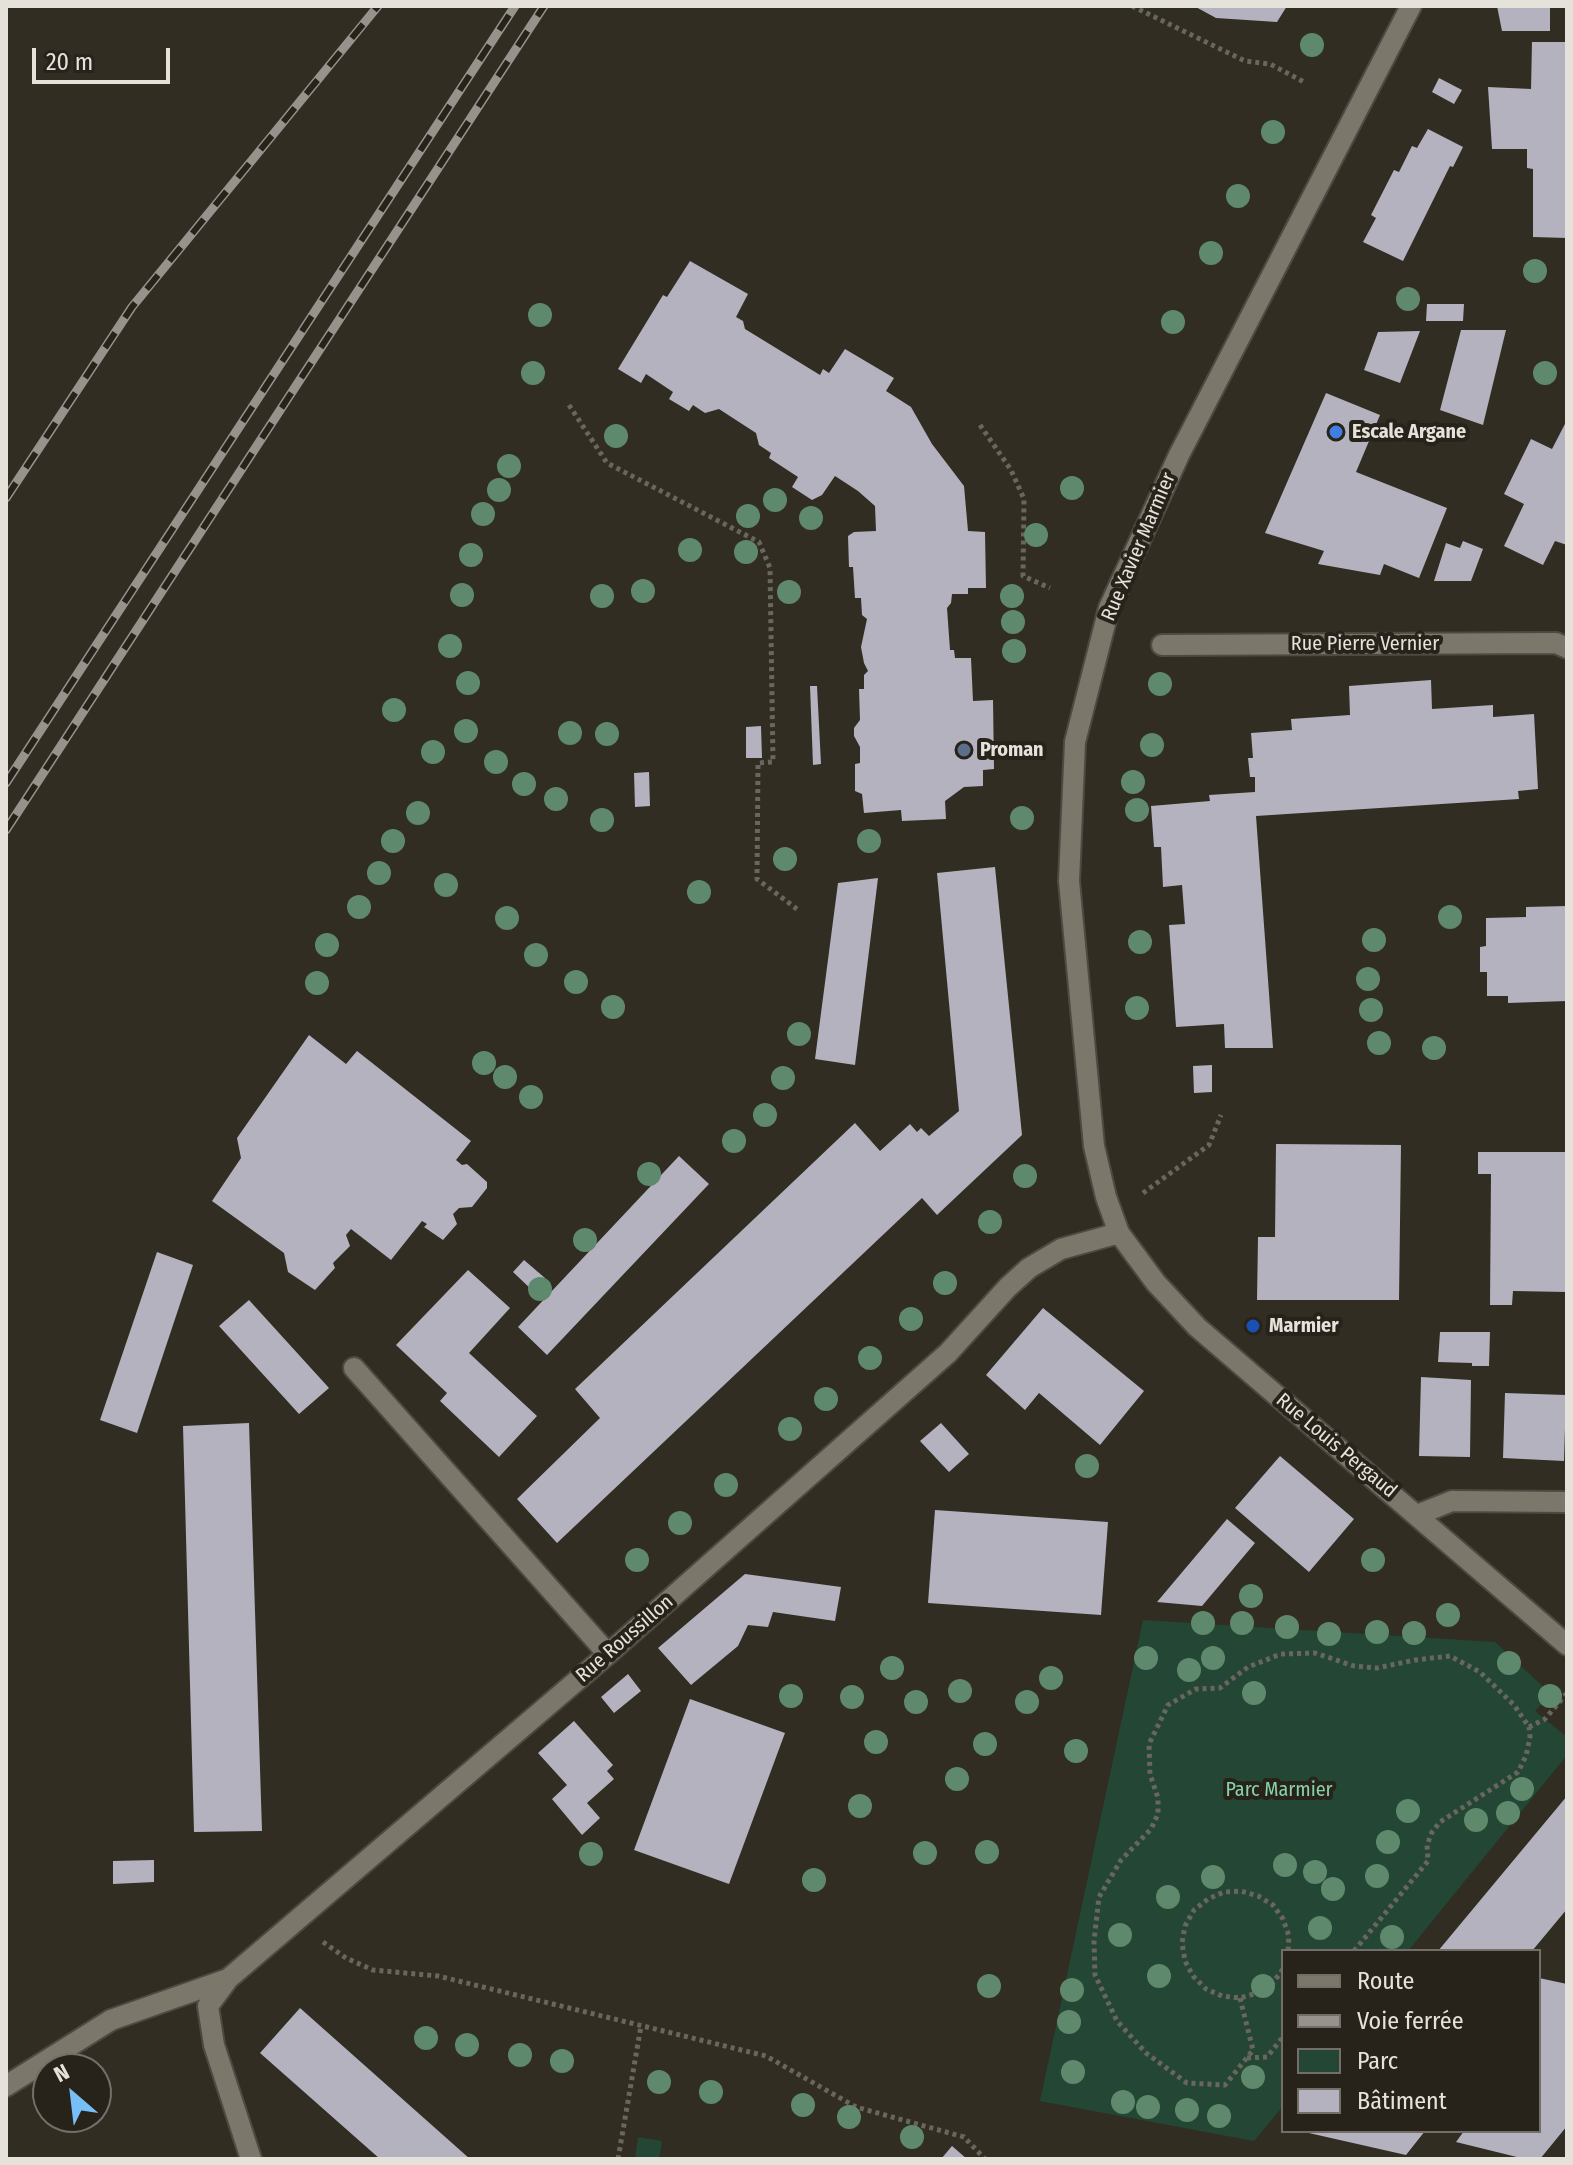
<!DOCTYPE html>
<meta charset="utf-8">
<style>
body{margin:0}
#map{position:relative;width:1573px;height:2165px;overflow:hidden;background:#312d23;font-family:"Fira Sans Condensed",sans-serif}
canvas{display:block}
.frame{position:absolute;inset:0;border:8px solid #e5e2dc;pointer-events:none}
.legend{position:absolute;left:1281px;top:1949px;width:260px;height:184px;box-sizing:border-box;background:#27231a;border:2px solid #736f68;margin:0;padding:10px 14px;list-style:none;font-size:24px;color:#e5e2dc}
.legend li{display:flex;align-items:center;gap:16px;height:40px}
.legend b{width:40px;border:2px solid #736f68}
.north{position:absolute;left:32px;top:2053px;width:80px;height:80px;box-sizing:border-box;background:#27231a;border:2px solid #736f68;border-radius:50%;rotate:332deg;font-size:22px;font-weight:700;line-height:32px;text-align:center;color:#e5e2dc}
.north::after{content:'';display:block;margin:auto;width:28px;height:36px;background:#77bff7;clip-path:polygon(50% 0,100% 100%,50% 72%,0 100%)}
.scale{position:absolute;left:32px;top:48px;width:138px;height:36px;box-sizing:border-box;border:4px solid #e5e2dc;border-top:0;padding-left:10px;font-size:24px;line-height:28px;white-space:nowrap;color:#e5e2dc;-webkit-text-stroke:6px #27231a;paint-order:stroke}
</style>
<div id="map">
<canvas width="1573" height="2165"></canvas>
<div class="frame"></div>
<ul class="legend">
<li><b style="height:10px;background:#7b776b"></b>Route</li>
<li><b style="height:10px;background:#97938c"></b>Voie ferrée</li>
<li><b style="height:22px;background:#234734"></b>Parc</li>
<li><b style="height:22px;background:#b4b2bf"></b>Bâtiment</li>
</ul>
<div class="north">N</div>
<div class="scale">20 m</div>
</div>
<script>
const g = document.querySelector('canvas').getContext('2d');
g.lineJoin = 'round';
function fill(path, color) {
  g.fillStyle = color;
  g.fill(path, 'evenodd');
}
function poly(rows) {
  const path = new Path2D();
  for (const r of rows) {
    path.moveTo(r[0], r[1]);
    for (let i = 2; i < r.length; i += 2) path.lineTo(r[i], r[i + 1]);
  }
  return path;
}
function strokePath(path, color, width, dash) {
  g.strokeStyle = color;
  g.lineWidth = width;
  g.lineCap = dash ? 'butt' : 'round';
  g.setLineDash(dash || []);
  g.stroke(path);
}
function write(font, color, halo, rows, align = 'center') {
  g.font = font + ' "Fira Sans Condensed",sans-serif';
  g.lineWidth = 8;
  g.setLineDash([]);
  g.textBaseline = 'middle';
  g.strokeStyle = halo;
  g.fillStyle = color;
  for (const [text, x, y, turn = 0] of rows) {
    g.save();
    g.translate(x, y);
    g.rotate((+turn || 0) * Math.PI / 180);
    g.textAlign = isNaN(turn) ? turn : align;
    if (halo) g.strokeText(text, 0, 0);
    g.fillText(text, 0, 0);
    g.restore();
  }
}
fill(poly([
 [1143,1620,1495,1642,1551,1694,1535,1711,1567,1737,1567,1755,1408,1951,1283,1951,1283,2106,1254,2141,1040,2101],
 [638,2137,662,2141,659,2159,635,2159]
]), '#234734');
fill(poly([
 [1194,6,1287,6,1277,22,1216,18],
 [1497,6,1550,6,1550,31,1502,31],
 [1532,42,1567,42,1567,238,1533,237,1533,169,1527,168,1527,149,1492,149,1488,87,1531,89],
 [1439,78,1462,90,1454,104,1432,92],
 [1428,129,1463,147,1453,167,1450,166,1403,261,1363,242,1376,218,1371,215,1394,170,1399,172,1412,146,1417,148],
 [690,261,748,294,736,317,743,321,745,329,820,375,823,369,829,373,845,349,894,378,886,391,911,407,932,444,964,486,968,531,985,532,986,588,968,588,968,594,952,594,951,603,947,608,950,650,954,650,955,658,971,658,973,701,993,700,994,769,983,770,983,786,964,787,945,801,946,819,902,821,901,810,864,813,862,794,855,791,855,764,860,763,860,747,854,736,854,728,860,720,859,689,864,689,864,675,868,671,864,663,861,647,867,619,862,615,861,598,855,598,853,567,849,567,848,536,854,532,876,531,875,506,858,491,835,476,822,495,812,500,792,487,798,477,769,458,771,453,759,445,756,433,719,409,705,413,693,405,689,411,669,399,673,392,646,374,641,383,618,369,663,295,667,297],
 [1427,304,1464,304,1463,321,1426,321],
 [1461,330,1506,330,1483,425,1440,410],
 [1420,331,1400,383,1364,370,1378,332],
 [1326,393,1380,415,1356,472,1447,508,1419,578,1384,564,1380,575,1318,564,1324,551,1265,533],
 [1567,420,1567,545,1555,541,1543,565,1504,546,1524,504,1504,494,1531,439,1552,449],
 [1463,541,1483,549,1471,581,1434,581,1446,543,1460,548],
 [1431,680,1432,709,1493,705,1493,717,1534,714,1538,789,1518,791,1519,799,1256,816,1273,1048,1225,1048,1224,1024,1176,1027,1169,925,1185,924,1182,885,1163,887,1161,847,1154,847,1151,806,1210,801,1209,795,1255,792,1255,777,1250,777,1248,758,1253,758,1251,733,1292,730,1291,719,1350,715,1349,686],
 [810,686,817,686,821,764,813,765],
 [761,726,762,758,746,758,746,727],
 [649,772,650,806,635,807,634,773],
 [995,867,1022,1135,937,1215,922,1198,557,1543,517,1499,600,1418,575,1389,855,1123,880,1151,910,1124,917,1132,921,1128,929,1136,959,1111,937,873],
 [878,878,855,1065,815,1059,838,883],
 [1567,906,1567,1001,1508,1003,1508,996,1487,996,1487,972,1480,972,1480,947,1486,946,1486,918,1526,917,1526,907],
 [309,1035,346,1064,357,1051,471,1141,456,1160,462,1165,467,1164,487,1182,487,1188,472,1207,459,1208,453,1214,457,1224,443,1240,424,1227,427,1224,422,1221,391,1260,351,1229,346,1235,350,1246,333,1263,335,1268,315,1290,288,1272,284,1253,212,1201,241,1158,237,1138],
 [1212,1065,1212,1092,1194,1093,1193,1066],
 [1276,1144,1401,1145,1399,1300,1257,1300,1258,1237,1275,1237],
 [1478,1152,1567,1152,1567,1292,1513,1291,1512,1305,1490,1305,1491,1174,1478,1174],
 [679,1156,709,1184,547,1355,518,1327],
 [157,1252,193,1265,137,1433,100,1420],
 [524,1260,545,1278,533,1291,513,1272],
 [468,1270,510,1308,469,1353,537,1416,499,1457,440,1401,447,1393,396,1345],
 [249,1300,329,1388,299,1414,219,1326],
 [1043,1308,1144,1391,1100,1445,1039,1393,1025,1410,986,1375],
 [1440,1332,1490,1332,1489,1366,1472,1366,1472,1363,1438,1362],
 [1421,1377,1471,1380,1470,1457,1419,1456],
 [1505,1393,1566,1395,1564,1461,1503,1458],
 [249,1423,262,1831,194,1832,183,1426],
 [941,1423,969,1454,949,1472,920,1441],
 [1280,1456,1354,1519,1309,1572,1235,1508],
 [935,1510,1108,1522,1101,1615,928,1603],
 [1227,1519,1255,1543,1202,1606,1157,1602],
 [745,1574,841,1587,835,1621,773,1612,768,1627,748,1625,738,1646,691,1685,658,1648],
 [628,1674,641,1691,614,1713,601,1697],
 [690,1699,785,1733,729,1884,634,1850],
 [574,1721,613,1765,607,1771,614,1779,587,1803,600,1818,582,1835,552,1799,567,1785,538,1753],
 [1567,1796,1567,1909,1532,1951,1438,1951],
 [154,1860,154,1882,113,1884,113,1861],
 [1539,1978,1567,1984,1567,2126,1540,2159,1525,2159,1456,2142,1464,2131,1539,2131],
 [300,2008,470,2159,380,2159,260,2053],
 [1300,2131,1425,2131,1406,2155],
 [952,2146,967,2159,941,2159]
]), '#b4b2bf');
const service = poly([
 [1162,645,1556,643,1567,648],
 [354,1368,608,1654],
 [6,2086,111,2020]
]);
const minor = poly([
 [1411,6,1179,455,1109,608,1075,742,1069,881,1094,1146,1106,1197,1119,1233,1156,1283,1197,1327,1567,1645],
 [1417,1515,1452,1501,1567,1502],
 [228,1979,208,2006,214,2045,251,2159],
 [111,2020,228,1979,608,1654,948,1353,1008,1287,1029,1268,1061,1249,1119,1233]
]);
strokePath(service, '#4e4a42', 24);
strokePath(minor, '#4e4a42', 24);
strokePath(poly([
 [1132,6,1245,61,1270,64,1306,83],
 [569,405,607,463,759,542,770,568,773,762,758,763,757,879,797,909],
 [980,425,1011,470,1024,499,1023,576,1050,588],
 [1143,1193,1209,1145,1221,1115],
 [323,1942,346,1958,373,1970,438,1976,766,2056,856,2107,964,2137,985,2159],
 [1354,1951,1428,1861,1427,1845,1432,1832,1440,1822,1518,1772,1526,1756,1530,1737,1529,1727],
 [1283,1969,1272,1984,1257,1993,1240,1998,1222,1996,1206,1989,1193,1976,1185,1961,1182,1943,1185,1926,1194,1910,1208,1899,1224,1892,1241,1891,1258,1896,1273,1905,1283,1919,1289,1936,1288,1951],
 [1240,1998,1253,2050,1225,2085,1187,2083,1146,2053,1117,2021,1095,1975,1094,1941,1099,1897,1121,1860,1151,1829,1158,1814,1158,1798,1150,1774,1149,1744,1168,1705,1196,1689,1220,1688,1248,1667,1281,1654,1315,1653,1354,1666,1377,1668,1415,1660,1450,1656,1480,1672,1514,1705,1529,1727,1545,1719,1567,1693],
 [1247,2058,1267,2057,1283,2037],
 [618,2159,641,2026]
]), '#69665d', 5, [4, 4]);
strokePath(service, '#7b776b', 20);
strokePath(minor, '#7b776b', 20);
const rail = poly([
 [6,498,132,307,378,6],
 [6,783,515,6],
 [6,830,544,6]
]);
strokePath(rail, '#97938c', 9);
strokePath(rail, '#27231a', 6, [18]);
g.fillStyle = '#5f896c';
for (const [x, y] of [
 [1312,45],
 [1273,132],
 [1238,196],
 [1211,253],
 [1535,271],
 [1408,299],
 [540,315],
 [1173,322],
 [533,373],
 [1545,373],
 [616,436],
 [509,466],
 [1072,488],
 [499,490],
 [775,500],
 [483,514],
 [748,516],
 [811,518],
 [1036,535],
 [690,550],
 [746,552],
 [471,555],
 [643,591],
 [789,592],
 [462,595],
 [602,596],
 [1012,596],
 [1013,622],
 [450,646],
 [1014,651],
 [468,683],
 [1160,684],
 [394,710],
 [466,731],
 [570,733],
 [607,734],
 [1152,745],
 [433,752],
 [496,762],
 [1133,782],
 [524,784],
 [556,799],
 [1137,810],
 [418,813],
 [1022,818],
 [602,820],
 [393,841],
 [869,841],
 [785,859],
 [379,873],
 [446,885],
 [699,892],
 [359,907],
 [1450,917],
 [507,918],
 [1374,940],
 [1140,942],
 [327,945],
 [536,955],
 [1368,979],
 [576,982],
 [317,983],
 [613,1007],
 [1137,1008],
 [1371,1010],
 [799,1034],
 [1379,1043],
 [1434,1048],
 [484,1063],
 [505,1077],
 [783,1078],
 [531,1097],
 [765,1115],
 [734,1141],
 [649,1174],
 [1025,1176],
 [990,1222],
 [585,1240],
 [945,1283],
 [540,1289],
 [911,1319],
 [870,1358],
 [826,1399],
 [790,1429],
 [1087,1466],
 [726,1485],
 [680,1523],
 [637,1560],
 [1373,1560],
 [1251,1596],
 [1448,1615],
 [1203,1623],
 [1242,1623],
 [1287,1627],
 [1377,1632],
 [1414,1633],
 [1329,1634],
 [1146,1658],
 [1213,1658],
 [1509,1663],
 [892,1668],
 [1189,1670],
 [1051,1678],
 [960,1691],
 [1254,1693],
 [791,1696],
 [1550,1696],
 [852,1697],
 [916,1702],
 [1027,1702],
 [876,1742],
 [985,1744],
 [1076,1751],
 [957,1779],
 [1522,1789],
 [860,1806],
 [1408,1811],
 [1508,1813],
 [1476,1820],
 [1388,1842],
 [987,1852],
 [925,1853],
 [591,1854],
 [1285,1865],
 [1315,1872],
 [1377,1876],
 [1213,1877],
 [814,1880],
 [1333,1889],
 [1168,1897],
 [1320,1928],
 [1120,1935],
 [1392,1937],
 [1159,1976],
 [989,1986],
 [1263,1986],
 [1072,1990],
 [1069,2022],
 [426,2038],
 [467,2045],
 [520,2055],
 [562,2061],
 [1073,2072],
 [1253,2077],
 [659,2082],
 [711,2092],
 [1123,2102],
 [803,2105],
 [1148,2107],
 [1187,2110],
 [1219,2116],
 [849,2117],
 [912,2137]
]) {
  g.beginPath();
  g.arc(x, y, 12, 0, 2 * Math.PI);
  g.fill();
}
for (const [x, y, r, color] of [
 [1336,432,8,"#3f7fe0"],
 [964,750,8,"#5c6f8a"],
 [1253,1326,8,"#1a4fb4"]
]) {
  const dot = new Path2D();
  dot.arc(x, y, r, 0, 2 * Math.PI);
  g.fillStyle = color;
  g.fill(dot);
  strokePath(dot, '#27231a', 3);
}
write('bold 20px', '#e5e2dc', '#27231a', [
 ["Escale Argane",1352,432],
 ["Proman",980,750],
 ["Marmier",1269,1326]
], 'left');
write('20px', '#e5e2dc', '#27231a', [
 ["Rue Xavier Marmier",1139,547,-67],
 ["Rue Pierre Vernier",1365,644],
 ["Rue Louis Pergaud",1336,1446,40],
 ["Rue Roussillon",625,1639,-41]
]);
write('20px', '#85d4a8', '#27231a', [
 ["Parc Marmier",1279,1790]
]);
</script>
